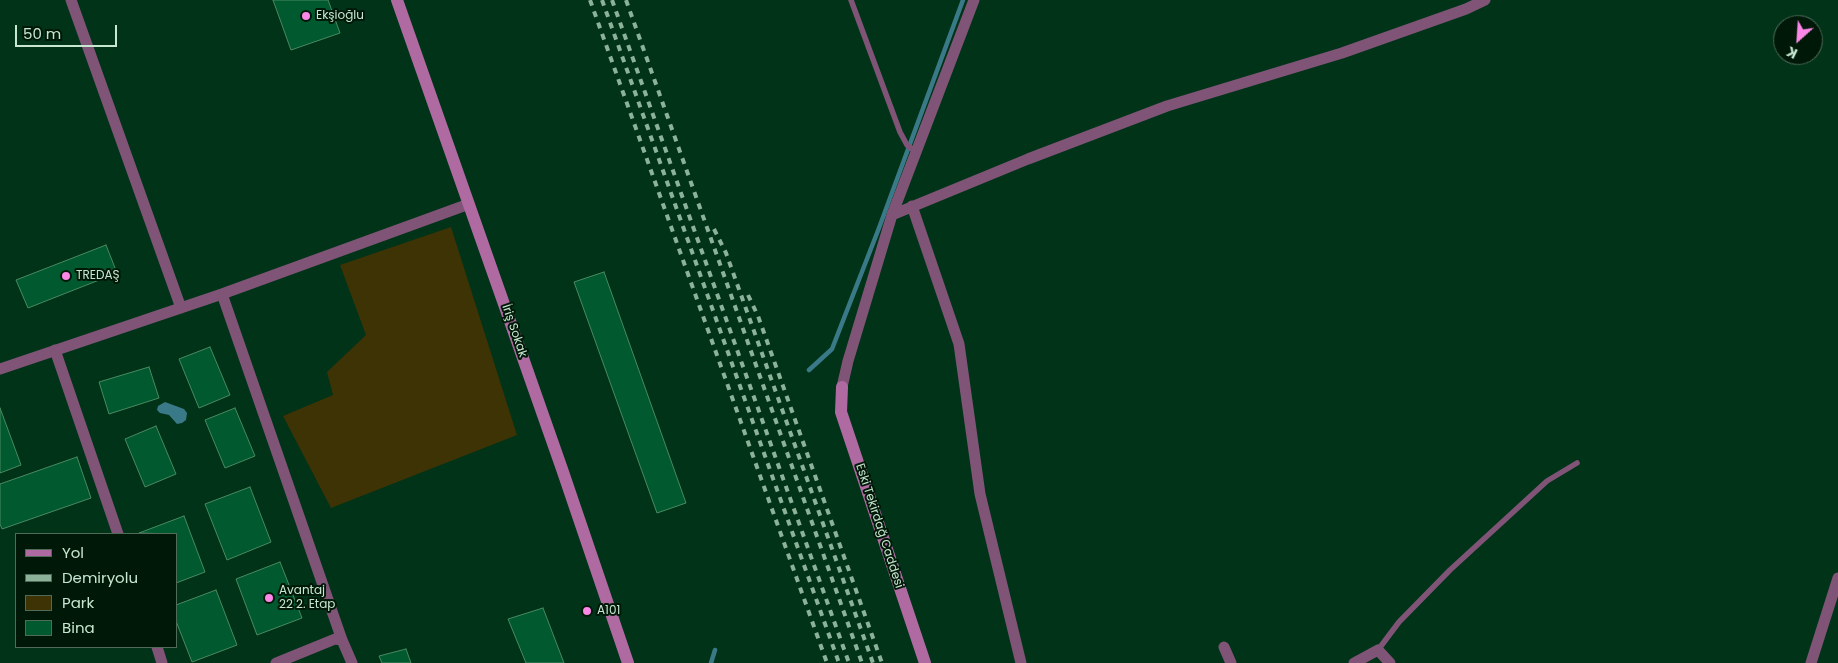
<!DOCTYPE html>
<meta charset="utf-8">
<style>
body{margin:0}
#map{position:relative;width:1838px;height:663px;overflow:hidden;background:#003318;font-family:Poppins,sans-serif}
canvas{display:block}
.legend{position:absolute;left:15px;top:533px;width:162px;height:115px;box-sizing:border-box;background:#001808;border:1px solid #506b58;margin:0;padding:6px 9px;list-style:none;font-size:15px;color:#c7e7d0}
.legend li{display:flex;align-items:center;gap:10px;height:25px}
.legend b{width:25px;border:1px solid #506b58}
.north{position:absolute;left:1773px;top:15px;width:50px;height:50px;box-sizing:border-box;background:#001808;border:1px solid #506b58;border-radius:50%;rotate:206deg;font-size:14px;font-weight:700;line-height:20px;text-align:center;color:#c7e7d0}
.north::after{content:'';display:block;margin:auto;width:18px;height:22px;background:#fb87e6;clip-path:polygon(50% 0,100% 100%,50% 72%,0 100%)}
.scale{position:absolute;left:15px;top:25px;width:102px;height:22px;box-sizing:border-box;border:2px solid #c7e7d0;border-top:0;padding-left:6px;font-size:15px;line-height:18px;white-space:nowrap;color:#c7e7d0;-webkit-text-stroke:4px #001808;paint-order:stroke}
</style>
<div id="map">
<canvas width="1838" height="663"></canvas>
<ul class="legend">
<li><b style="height:6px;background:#b06aa2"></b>Yol</li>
<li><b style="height:6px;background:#8cb299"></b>Demiryolu</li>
<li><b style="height:14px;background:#3e3305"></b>Park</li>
<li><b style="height:14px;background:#01592f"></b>Bina</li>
</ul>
<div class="north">K</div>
<div class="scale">50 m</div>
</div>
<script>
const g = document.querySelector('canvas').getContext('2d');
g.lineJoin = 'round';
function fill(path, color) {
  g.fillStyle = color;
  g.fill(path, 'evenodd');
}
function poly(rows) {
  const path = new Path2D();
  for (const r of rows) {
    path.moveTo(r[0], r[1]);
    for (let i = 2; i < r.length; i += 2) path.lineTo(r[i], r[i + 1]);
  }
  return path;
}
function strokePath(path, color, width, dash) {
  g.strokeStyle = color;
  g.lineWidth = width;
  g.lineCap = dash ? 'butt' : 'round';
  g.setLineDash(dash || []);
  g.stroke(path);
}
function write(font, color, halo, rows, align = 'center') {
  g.font = font + ' Poppins,sans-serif';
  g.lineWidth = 4;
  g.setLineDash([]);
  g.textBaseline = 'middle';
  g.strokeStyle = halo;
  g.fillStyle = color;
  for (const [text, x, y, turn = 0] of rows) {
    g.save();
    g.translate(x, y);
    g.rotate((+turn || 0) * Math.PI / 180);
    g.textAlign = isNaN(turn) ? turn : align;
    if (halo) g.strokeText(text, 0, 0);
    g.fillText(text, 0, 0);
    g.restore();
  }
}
fill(poly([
 [451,227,517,435,331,508,283,416,333,395,327,372,366,335,340,265]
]), '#3e3305');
fill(poly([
 [165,402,184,409,187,413,186,420,182,423,177,424,169,415,160,413,157,410,158,406]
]), '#3a7987');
strokePath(poly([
 [809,370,832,349,879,228,963,0],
 [711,663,715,650]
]), '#3a7987', 4.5);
const building = poly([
 [273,0,328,0,340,33,291,50,273,0],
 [106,245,117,273,28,308,16,280,106,245],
 [604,272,686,503,657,513,574,282,604,272],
 [210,347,230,395,199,408,179,359,210,347],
 [149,367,159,398,109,414,99,382,149,367],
 [0,408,21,465,0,473,0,408],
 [235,408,255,456,225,468,205,420,235,408],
 [156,426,176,474,145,487,125,439,156,426],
 [77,457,91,498,2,529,0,524,0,484,77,457],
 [250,487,271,542,227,560,205,504,250,487],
 [184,516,205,572,176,583,176,534,139,533,184,516],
 [280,562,302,618,257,635,236,579,280,562],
 [216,590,237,645,192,662,176,621,176,605,216,590],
 [543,608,564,663,526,663,508,619,543,608],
 [406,649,411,663,382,663,379,656,406,649]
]);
fill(building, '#01592f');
strokePath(building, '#4a8a61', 1);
strokePath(poly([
 [851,0,900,132,907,145,916,152],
 [1378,650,1399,622,1450,570,1547,481,1577,463]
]), '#805477', 5.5);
strokePath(poly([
 [71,0,181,308],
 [912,206,959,344,980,494,1021,663],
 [892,215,1028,159,1167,106,1342,53,1466,9,1485,0],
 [222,294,342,640,352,663],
 [55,350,118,534],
 [0,369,222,294,469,204],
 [842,387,848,361,892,215,974,0],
 [157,647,162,663],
 [1224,647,1231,663],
 [276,663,335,639,342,640],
 [1354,663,1378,650,1390,663],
 [1811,663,1838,578]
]), '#805477', 11);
strokePath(poly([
 [397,0,562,469,628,663],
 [842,387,841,412,925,663]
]), '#b06aa2', 12);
strokePath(poly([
 [590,0,827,663],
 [602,0,839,663],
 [612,0,849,663],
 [626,0,862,663],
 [714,229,726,253,873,663],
 [748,295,758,316,882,663]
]), '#8cb299', 4, [6, 6]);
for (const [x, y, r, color] of [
 [306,16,5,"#fb87e6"],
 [66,276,5,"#fb87e6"],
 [269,598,5,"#fb87e6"],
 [587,611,5,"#fb87e6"]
]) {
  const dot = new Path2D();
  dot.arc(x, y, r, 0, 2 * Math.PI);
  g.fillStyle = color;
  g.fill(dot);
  strokePath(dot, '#001808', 2);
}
write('12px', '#c7e7d0', '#001808', [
 ["Ekşioğlu",316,16],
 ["TREDAŞ",76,276],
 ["Avantaj",279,591],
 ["22 2. Etap",279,605],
 ["A101",597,611]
], 'left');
write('12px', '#c7e7d0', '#001808', [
 ["İriş Sokak",514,331,71],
 ["Eski Tekirdağ Caddesi",879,526,72]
]);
</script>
